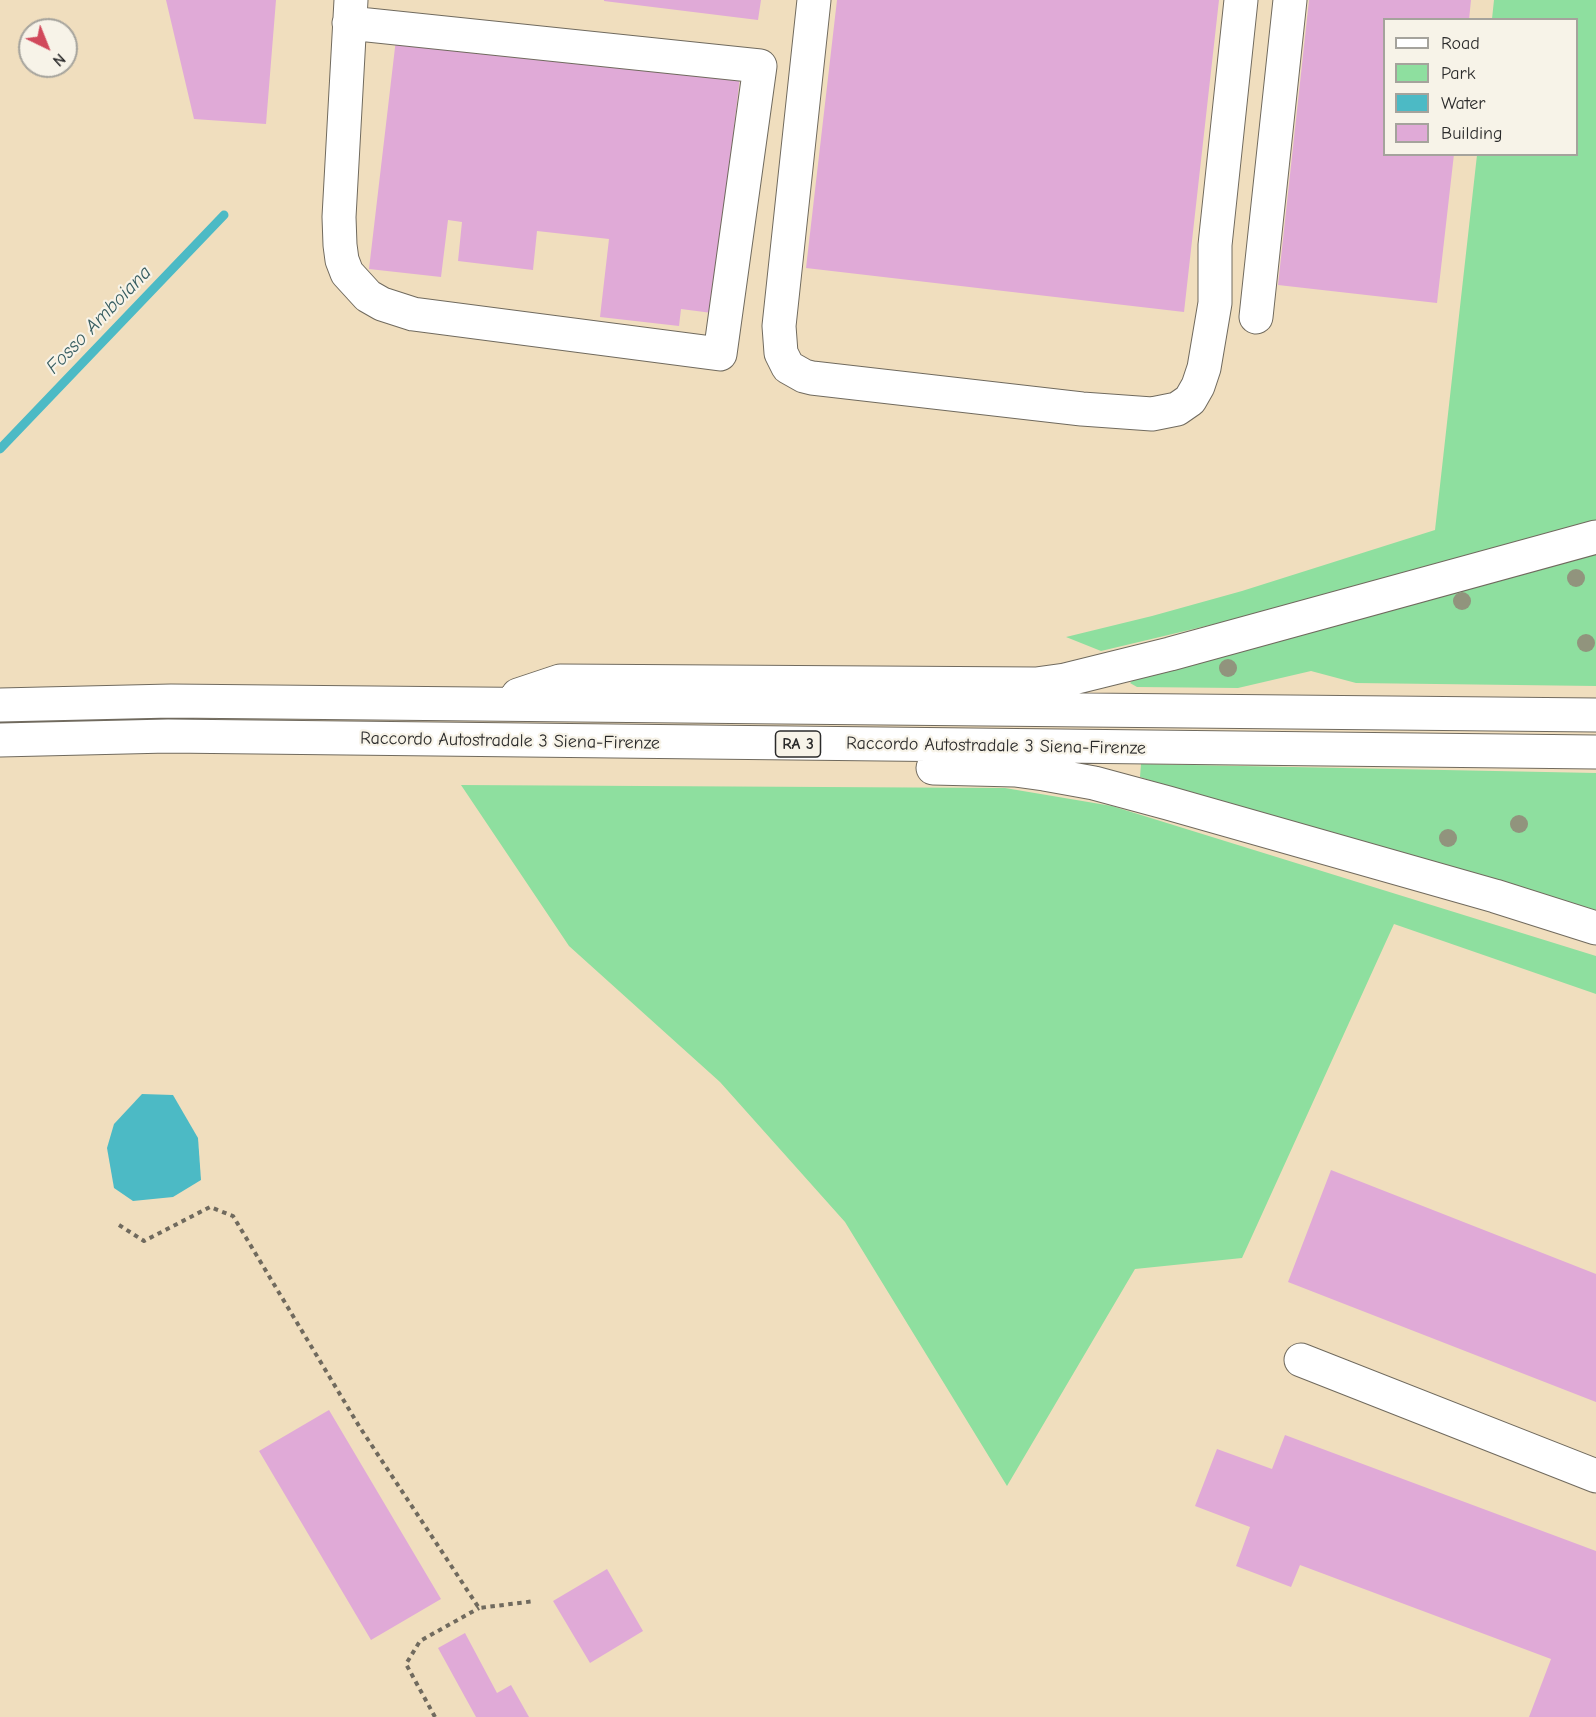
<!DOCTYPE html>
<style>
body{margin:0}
#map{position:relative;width:1596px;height:1717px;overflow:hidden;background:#f0debe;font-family:"Comic Neue",sans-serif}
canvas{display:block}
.legend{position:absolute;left:1383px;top:18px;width:195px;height:138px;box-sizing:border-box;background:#f7f3e8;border:2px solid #a5a39c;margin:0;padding:8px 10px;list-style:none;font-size:18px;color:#2b2b2b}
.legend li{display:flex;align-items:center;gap:12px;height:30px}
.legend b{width:30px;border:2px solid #a5a39c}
.north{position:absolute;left:18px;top:18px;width:60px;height:60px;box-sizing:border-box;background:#f7f3e8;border:2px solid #a5a39c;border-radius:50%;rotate:137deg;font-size:16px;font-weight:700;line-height:24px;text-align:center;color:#2b2b2b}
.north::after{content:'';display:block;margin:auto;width:21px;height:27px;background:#d1495b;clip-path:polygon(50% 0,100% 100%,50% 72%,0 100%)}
</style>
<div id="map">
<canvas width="1596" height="1717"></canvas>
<ul class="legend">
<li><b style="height:8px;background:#fff"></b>Road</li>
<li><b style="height:16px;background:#8edf9f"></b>Park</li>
<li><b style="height:16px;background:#4cbac5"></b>Water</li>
<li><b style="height:16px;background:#e0aad7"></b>Building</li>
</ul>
<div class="north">N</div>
</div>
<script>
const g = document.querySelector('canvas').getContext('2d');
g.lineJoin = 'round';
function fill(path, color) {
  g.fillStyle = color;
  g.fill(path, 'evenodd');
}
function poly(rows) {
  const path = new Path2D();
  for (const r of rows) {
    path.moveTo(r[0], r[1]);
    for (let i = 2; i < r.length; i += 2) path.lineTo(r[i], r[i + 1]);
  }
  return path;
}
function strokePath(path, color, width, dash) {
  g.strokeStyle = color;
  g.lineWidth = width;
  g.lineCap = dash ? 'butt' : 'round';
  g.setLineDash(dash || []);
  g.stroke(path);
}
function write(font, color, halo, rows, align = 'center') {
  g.font = font + ' "Comic Neue",sans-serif';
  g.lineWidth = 4.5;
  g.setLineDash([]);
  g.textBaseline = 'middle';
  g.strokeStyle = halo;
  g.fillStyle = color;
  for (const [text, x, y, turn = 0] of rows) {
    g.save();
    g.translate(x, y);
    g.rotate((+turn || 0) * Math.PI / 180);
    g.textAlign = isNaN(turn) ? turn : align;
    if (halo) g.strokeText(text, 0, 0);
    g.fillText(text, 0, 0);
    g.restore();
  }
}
fill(poly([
 [1494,0,1596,0,1596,520,1265,612,1101,651,1066,637,1152,616,1242,591,1435,530,1477,155,1576,154,1576,20,1492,19],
 [1596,553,1596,686,1356,683,1311,671,1238,688,1137,687,1130,683,1136,677],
 [1141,764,1596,773,1596,910,1192,794,1140,777],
 [461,785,1005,788,1112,806,1596,956,1596,994,1394,924,1242,1258,1135,1269,1007,1486,845,1222,720,1082,569,946]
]), '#8edf9f');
fill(poly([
 [142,1094,173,1095,198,1138,201,1180,173,1197,133,1201,114,1188,107,1148,114,1124]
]), '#4cbac5');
strokePath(poly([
 [0,449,224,215]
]), '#4cbac5', 9);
fill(poly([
 [166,0,276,0,266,124,194,119],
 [604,0,761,0,758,20,604,1],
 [837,0,1219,0,1184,312,806,268],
 [1309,0,1471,0,1469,20,1384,20,1384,154,1454,154,1437,303,1278,285],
 [396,39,740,77,712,313,681,309,679,326,600,317,609,239,537,231,533,270,458,261,462,222,448,220,441,277,369,269],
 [1331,1170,1596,1274,1596,1402,1288,1282],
 [329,1410,441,1599,371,1640,259,1451],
 [1285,1435,1596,1551,1596,1717,1529,1717,1551,1659,1300,1565,1291,1587,1236,1566,1250,1527,1195,1506,1217,1449,1272,1469],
 [607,1569,643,1631,590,1663,553,1601],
 [465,1633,497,1693,511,1685,529,1717,476,1717,438,1648]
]), '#e0aad7');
const minor = poly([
 [814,0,779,326,781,353,788,367,804,376,812,378,1082,409,1152,414,1177,409,1190,400,1198,386,1204,368,1215,303,1215,245,1241,0],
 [349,23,760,66,720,354,413,314,382,304,368,296,347,273,342,260,340,245,339,217,351,0],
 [1256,317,1290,0],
 [1301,1360,1596,1476]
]);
const highway = poly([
 [518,695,560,681,1036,684,1065,680,1170,654,1596,537],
 [0,705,171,701,1596,715],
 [0,740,168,736,1596,752],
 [933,768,1015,770,1044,774,1094,783,1168,803,1495,896,1596,928]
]);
strokePath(minor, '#706a5e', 35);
strokePath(highway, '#706a5e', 35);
strokePath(poly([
 [119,1225,144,1241,210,1207,233,1216,359,1426,479,1608,535,1601],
 [435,1717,406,1664,420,1641,479,1608]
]), '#706a5e', 4, [4.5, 4.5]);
strokePath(minor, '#fff', 33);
strokePath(highway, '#fff', 33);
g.fillStyle = '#91947d';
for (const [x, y] of [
 [1576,578],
 [1462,601],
 [1586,643],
 [1228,668],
 [1519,824],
 [1448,838]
]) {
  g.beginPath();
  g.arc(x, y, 9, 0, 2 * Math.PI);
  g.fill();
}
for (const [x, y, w] of [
 [798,744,45]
]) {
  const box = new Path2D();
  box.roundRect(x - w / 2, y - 13, w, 26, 4.5);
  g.fillStyle = '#f7f3e8';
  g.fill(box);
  strokePath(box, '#2b2b2b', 1.5);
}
write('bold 16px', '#2b2b2b', null, [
 ["RA 3",798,744]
]);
write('18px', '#2b2b2b', '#f7f3e8', [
 ["Raccordo Autostradale 3 Siena-Firenze",510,741,1],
 ["Raccordo Autostradale 3 Siena-Firenze",996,746,1]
]);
write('italic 20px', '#375d61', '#f7f3e8', [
 ["Fosso Amboiana",99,320,-46]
]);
</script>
